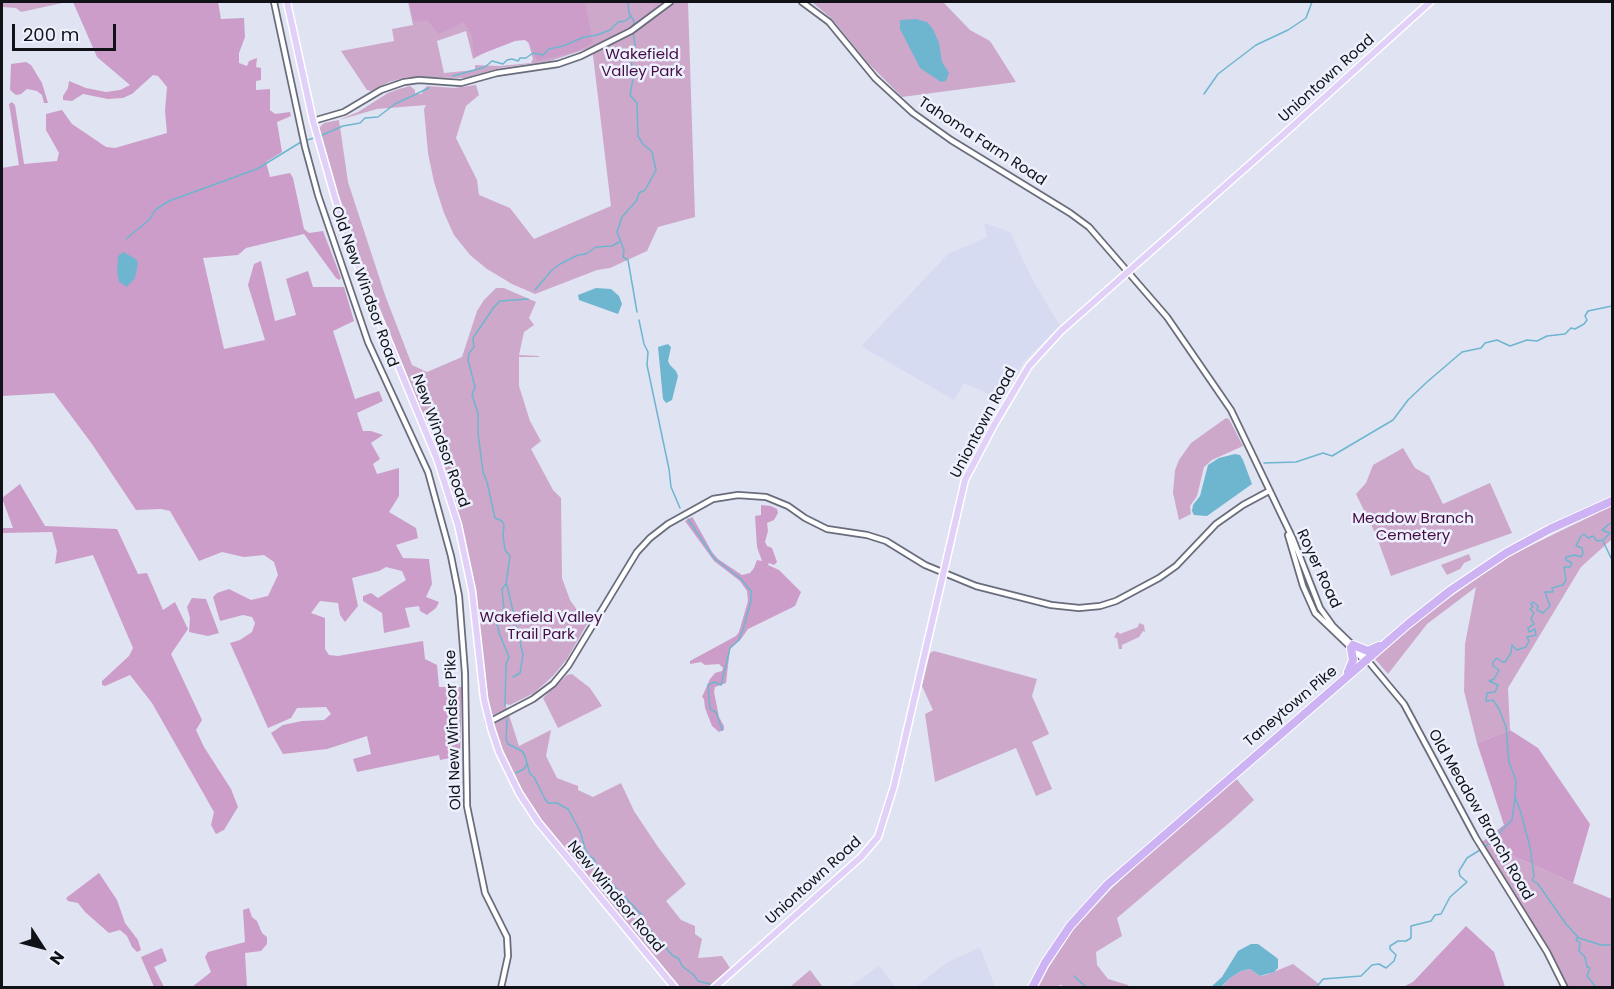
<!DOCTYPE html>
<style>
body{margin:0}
#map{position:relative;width:1614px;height:989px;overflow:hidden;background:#dfe3f2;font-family:Poppins,sans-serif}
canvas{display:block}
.frame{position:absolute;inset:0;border:3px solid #111217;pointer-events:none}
.north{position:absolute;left:12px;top:917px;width:60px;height:60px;-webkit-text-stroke:4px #edf0fd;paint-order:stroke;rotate:126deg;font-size:16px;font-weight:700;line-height:24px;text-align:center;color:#111217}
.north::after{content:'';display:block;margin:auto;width:21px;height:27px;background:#111217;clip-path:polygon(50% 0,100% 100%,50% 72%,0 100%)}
.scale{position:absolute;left:12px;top:24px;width:104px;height:27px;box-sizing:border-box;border:3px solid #111217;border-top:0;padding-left:8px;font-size:18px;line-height:21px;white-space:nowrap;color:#111217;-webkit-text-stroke:4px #edf0fd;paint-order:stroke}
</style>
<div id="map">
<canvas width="1614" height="989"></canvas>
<div class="frame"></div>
<div class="north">N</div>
<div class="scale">200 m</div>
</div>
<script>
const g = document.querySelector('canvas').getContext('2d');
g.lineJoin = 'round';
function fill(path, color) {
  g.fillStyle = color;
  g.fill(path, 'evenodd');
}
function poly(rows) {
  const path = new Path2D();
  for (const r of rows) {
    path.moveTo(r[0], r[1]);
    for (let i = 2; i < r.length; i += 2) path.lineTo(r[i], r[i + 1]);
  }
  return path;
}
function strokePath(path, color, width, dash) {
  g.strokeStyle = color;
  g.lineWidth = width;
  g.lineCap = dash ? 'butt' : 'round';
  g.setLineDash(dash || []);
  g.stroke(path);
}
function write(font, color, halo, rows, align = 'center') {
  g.font = font + ' Poppins,sans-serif';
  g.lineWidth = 5;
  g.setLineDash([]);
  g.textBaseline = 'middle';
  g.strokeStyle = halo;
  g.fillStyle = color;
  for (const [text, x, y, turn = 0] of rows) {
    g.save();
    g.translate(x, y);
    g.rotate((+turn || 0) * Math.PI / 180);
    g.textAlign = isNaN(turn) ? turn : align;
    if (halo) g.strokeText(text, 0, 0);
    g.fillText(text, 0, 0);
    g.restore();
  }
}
fill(poly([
 [984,223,1010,232,1031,277,1060,326,1024,361,1003,400,964,383,954,400,861,346,948,254,987,237],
 [980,947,995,987,916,987,946,963],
 [879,966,896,987,849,987]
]), '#d6dbf2');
fill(poly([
 [2,2,67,2,21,12,16,8,2,7],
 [408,2,688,2,695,217,658,227,647,251,610,268,597,270,535,294,512,284,487,269,470,255,454,235,444,213,434,182,428,153,424,109,426,105,377,109,339,120,348,182,385,295,412,365,427,372,462,357,477,311,484,300,496,288,504,288,536,302,529,318,534,325,524,332,519,355,539,356,539,357,519,357,519,386,530,421,541,441,531,449,553,490,561,498,562,578,570,600,587,624,567,659,553,676,534,693,510,705,505,704,507,709,493,715,490,713,483,677,472,570,457,508,445,468,349,233,319,128,324,123,339,120,358,112,388,93,399,89,410,86,415,90,415,94,422,94,423,90,427,86,454,88,476,85,479,95,466,106,456,138,477,180,479,195,510,208,534,239,611,206,592,47,550,61,500,68,465,78,407,77,389,82,372,91,367,90,341,51,394,41,392,29,413,25],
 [525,30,533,59,531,63,500,66,475,65,475,70,444,73,437,41,466,31,473,59],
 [812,2,943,2,970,30,990,41,1016,82,902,97,869,64,832,19],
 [1226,418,1229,419,1243,446,1212,460,1204,467,1197,496,1190,506,1191,514,1179,520,1173,493,1175,470,1179,460,1191,443],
 [1403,448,1415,468,1429,476,1443,504,1490,483,1512,533,1391,576,1376,535,1356,494,1366,483,1373,465],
 [1612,506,1612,539,1581,567,1508,688,1510,730,1477,743,1464,691,1465,644,1476,587,1427,624,1388,674,1375,659,1427,614,1505,558],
 [1469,554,1471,560,1464,563,1460,569,1447,575,1441,565],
 [1139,623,1144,625,1145,632,1143,631,1139,637,1122,645,1122,649,1119,649,1117,638,1114,638,1116,633,1118,632,1120,634,1138,627],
 [934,651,1037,679,1032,696,1049,734,1032,742,1052,789,1036,796,1016,748,935,782,925,714,933,710,922,686,930,653],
 [572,674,590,688,602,706,558,728,543,698,567,675],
 [509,715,519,746,551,730,546,756,557,778,578,786,578,790,593,797,621,783,634,811,658,847,686,884,666,901,681,920,695,926,695,934,702,939,698,958,722,956,730,968,708,987,680,987,535,812,516,782,493,726,495,722],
 [1234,776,1254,800,1230,822,1117,918,1122,936,1096,952,1097,965,1108,979,1128,985,1129,987,1063,988,1062,985,1053,987,1038,988,1049,967,1073,930,1113,887],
 [1482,842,1573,883,1612,899,1612,987,1568,987,1550,951],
 [1293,964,1319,984,1318,988,1221,988,1230,978,1241,971,1250,969,1260,976,1266,975],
 [810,970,823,987,790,987]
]), '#cea8cb');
fill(poly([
 [73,2,218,2,221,19,244,18,245,37,239,53,239,63,247,66,249,61,257,58,256,67,261,68,261,80,256,81,256,90,270,89,270,110,275,114,290,112,291,116,277,122,282,152,266,162,270,177,290,173,293,178,304,229,309,233,323,231,341,278,339,280,336,278,304,234,246,248,238,255,203,258,224,349,265,340,248,285,254,264,261,261,275,321,296,315,286,279,308,271,313,287,344,287,354,321,333,331,355,399,379,391,383,401,357,413,363,431,371,431,383,435,371,443,380,459,373,464,377,474,399,468,399,496,389,512,416,528,418,538,396,545,403,558,429,559,432,584,426,597,439,602,436,608,427,615,420,611,419,606,405,608,410,627,384,633,382,613,363,601,363,596,371,593,378,598,406,580,402,571,386,567,379,571,352,578,358,606,345,622,340,615,338,603,320,601,311,613,325,618,325,649,329,655,338,656,423,641,425,659,437,665,439,687,462,687,460,756,440,760,439,755,357,772,353,759,371,754,367,736,327,749,283,754,271,733,283,725,302,721,324,720,331,714,326,707,297,708,291,718,268,728,230,643,240,640,252,632,255,623,252,617,243,615,220,621,213,597,217,593,229,589,251,600,268,596,278,575,274,562,264,555,244,557,222,552,199,561,170,511,161,509,136,510,92,444,54,393,2,396,2,168,19,165,9,104,12,102,15,105,24,164,57,161,59,153,46,130,46,114,62,110,72,124,106,147,115,148,167,133,165,111,167,87,158,76,153,75,132,94,123,98,108,99,83,94,72,101,63,100,63,96,68,88,69,81,86,88,106,92,120,90,130,85,97,57],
 [409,2,585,2,593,43,576,52,537,61,530,44,525,40,515,41,474,57,472,36,464,22,439,34,427,20,414,22],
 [26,62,31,65,42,83,48,103,44,103,42,95,37,91,27,89,21,94,16,95,10,90,11,64],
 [20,484,45,526,117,529,138,574,147,573,163,610,175,602,188,629,171,654,202,720,196,730,204,747,231,789,238,807,224,830,216,834,211,825,214,812,152,703,130,675,105,686,102,685,102,681,129,656,133,648,93,555,55,564,57,551,52,532,2,533,2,528,13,528,2,498],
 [761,505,771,506,777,509,778,513,774,520,767,523,768,531,765,542,767,546,772,548,777,562,774,565,769,563,768,565,779,570,801,592,795,606,748,629,741,639,730,649,726,683,715,687,714,692,719,717,724,726,724,730,719,732,712,726,705,708,704,699,702,697,710,679,715,673,722,671,723,668,719,664,705,665,701,662,690,664,690,661,736,636,739,632,748,601,747,591,740,581,714,561,685,521,692,517,693,518,712,552,718,559,742,575,750,573,754,568,757,560,762,561,757,547,755,516,761,515],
 [192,598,206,599,219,633,208,636,189,632,190,618,187,607],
 [1510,730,1538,748,1590,824,1573,883,1482,842,1504,825,1477,743],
 [99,873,117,900,125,923,138,940,141,950,137,952,132,947,127,936,120,930,109,933,85,912,78,903,68,901,66,898],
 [249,908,252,917,257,921,262,933,267,937,267,944,261,951,245,953,247,987,192,987,211,972,205,957,208,952,245,942,243,910],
 [1466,926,1494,952,1505,987,1403,987,1413,982],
 [162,948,167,961,154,967,164,987,154,987,141,957]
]), '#cd9dc9');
fill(poly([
 [916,19,927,22,933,29,939,43,942,62,949,73,946,81,941,82,920,68,900,29,900,20],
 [123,252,136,259,138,263,135,278,127,287,119,282,117,271,118,256],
 [596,288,611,289,619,296,622,304,618,314,579,300,578,295],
 [668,344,671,347,668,361,670,365,676,371,678,376,672,400,666,403,663,399,658,347],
 [1235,454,1240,455,1243,460,1252,484,1207,516,1194,515,1192,511,1193,505,1200,496,1208,465,1219,458],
 [1251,944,1258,944,1273,955,1278,959,1278,968,1274,972,1260,976,1250,969,1241,971,1230,978,1221,987,1211,987,1222,977,1238,951]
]), '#6eb5d0');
strokePath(poly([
 [628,2,629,13,634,21,633,28],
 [633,32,635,44,634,52,631,55,633,79,630,95,637,103,638,136,643,144,652,152,656,170,645,190,639,193,637,200,622,217,617,232,624,250,623,257,628,260,637,312],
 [453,76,485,67,492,61,503,64,507,60,512,59,518,61,520,58,526,58,533,53,543,55,549,49,563,46,584,37,597,35,610,30,618,22,625,21,630,17],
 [1204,94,1218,74,1256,45,1288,30,1306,18,1312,2],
 [320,136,343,126,360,123,365,118,378,117,395,104,429,88],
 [307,140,314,138],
 [126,239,150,219,155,210,169,201,257,169,301,142],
 [535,290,552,270,560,264,578,255,586,254,596,247,612,246,619,242],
 [639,320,644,344,648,352,647,365,669,469,671,487,680,508],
 [1264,463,1296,462,1323,453,1332,456,1393,420,1408,400,1427,382,1462,352,1481,348,1485,343,1497,340,1510,346,1527,340,1537,341,1547,336,1565,334,1571,328,1575,329,1584,324,1587,320,1585,316,1588,311,1612,306],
 [688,519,714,558,741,579,751,591,751,601,744,626,739,640,730,648,721,685,714,682,708,685,710,709,716,712,722,730],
 [1603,541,1612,560],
 [507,585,523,655,520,673,513,677],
 [505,706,506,664,509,657,499,633,497,622,504,609,502,589,506,584,510,556,505,550,503,536,504,525,502,521,495,518,487,482,483,472,478,433,478,413,472,395,475,387,468,360,469,353,474,347,473,338,494,307,500,301,528,299],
 [507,719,506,739,508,744,522,751,525,756,530,774,534,777,545,799,548,803,557,803,568,809,580,831,585,849,589,856,594,859,598,869,642,915,645,924,672,955,679,959,682,966,694,975,698,981,710,984],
 [516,773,524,769,527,764],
 [1485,847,1512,820,1515,798],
 [1579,938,1601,945,1612,945],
 [1074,976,1087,988],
 [1316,988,1323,979,1361,976,1372,965,1379,964,1386,968,1394,961,1396,955,1390,949,1390,946,1398,941,1406,941,1411,938,1411,926,1431,921,1435,915,1441,914,1450,897,1467,882,1460,876,1459,871,1467,858,1480,850],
 [1595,988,1595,986,1587,976,1590,968,1587,967,1585,957,1579,951,1580,943,1576,940,1578,937,1566,924,1538,884,1532,880,1534,876,1530,847,1520,810,1515,797,1516,782,1513,772,1509,763,1506,727,1499,709,1493,700,1486,701,1487,693,1495,692,1498,685,1489,681,1494,679,1499,670,1493,666,1493,662,1497,658,1502,662,1505,662,1511,653,1512,645,1517,650,1526,647,1529,641,1527,637,1536,635,1535,629,1529,632,1528,628,1534,624,1531,619,1534,613,1530,609,1533,607,1531,604,1533,602,1538,606,1537,610,1543,613,1550,606,1545,592,1553,592,1552,588,1563,585,1566,580,1564,567,1570,567,1572,563,1566,560,1566,557,1575,555,1581,557,1583,553,1582,548,1576,546,1581,536,1584,534,1588,538,1593,536,1597,541,1603,540,1610,533,1602,530,1612,522]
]), '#6eb5d0', 1.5);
const minor = poly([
 [274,2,305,147,318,195,368,342,428,472,451,556,459,596,465,673,467,806,485,893,507,937,508,956,501,988],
 [802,2,829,22,875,78,913,113,951,140,1070,213,1089,227,1167,317,1231,410,1293,539,1320,608,1333,626,1364,656,1404,704,1476,838,1547,952,1565,988],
 [313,121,344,112,381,90,404,82,419,80,461,83,497,73,558,64,581,56,631,31,670,2],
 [1288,535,1303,586,1315,613,1362,658,1366,660],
 [489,722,533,699,553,684,568,666,637,552,650,538,668,524,713,499,738,495,766,497,788,506,805,518,827,529,867,535,886,541,925,565,976,586,1051,605,1079,608,1100,606,1116,601,1159,578,1176,566,1216,524,1243,505,1269,491]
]);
const major = poly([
 [287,2,313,121,335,198,364,283,437,459,458,525,472,591,484,699,491,728,499,752,519,793,538,822,675,988],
 [714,988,861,857,878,837,894,786,965,480,994,425,1029,366,1061,331,1284,134,1430,2]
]);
const highway = poly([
 [1353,645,1368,651,1379,646],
 [1348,672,1353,660,1351,648],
 [1032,988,1045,963,1070,926,1107,885,1408,624,1451,590,1506,553,1550,529,1612,501]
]);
strokePath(minor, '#696c7a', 8);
strokePath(major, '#fff', 9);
strokePath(highway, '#fff', 10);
strokePath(minor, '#fff', 4.5);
strokePath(major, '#e1d1f8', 6);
strokePath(highway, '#cdb3f4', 8);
write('15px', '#450c44', '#edf0fd', [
 ["Wakefield",642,55],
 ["Valley Park",642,72],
 ["Meadow Branch",1413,519],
 ["Cemetery",1413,536],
 ["Wakefield Valley",541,618],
 ["Trail Park",541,635]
]);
write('15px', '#111217', '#edf0fd', [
 ["Uniontown Road",1327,79,-42],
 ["Tahoma Farm Road",982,142,33],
 ["Old New Windsor Road",364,287,70],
 ["Uniontown Road",984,423,-62],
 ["New Windsor Road",440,441,70],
 ["Royer Road",1318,569,65],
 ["Taneytown Pike",1291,707,-40],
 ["Old New Windsor Pike",454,730,-92],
 ["Old Meadow Branch Road",1480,815,60],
 ["Uniontown Road",814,881,-42],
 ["New Windsor Road",615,897,50]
]);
</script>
